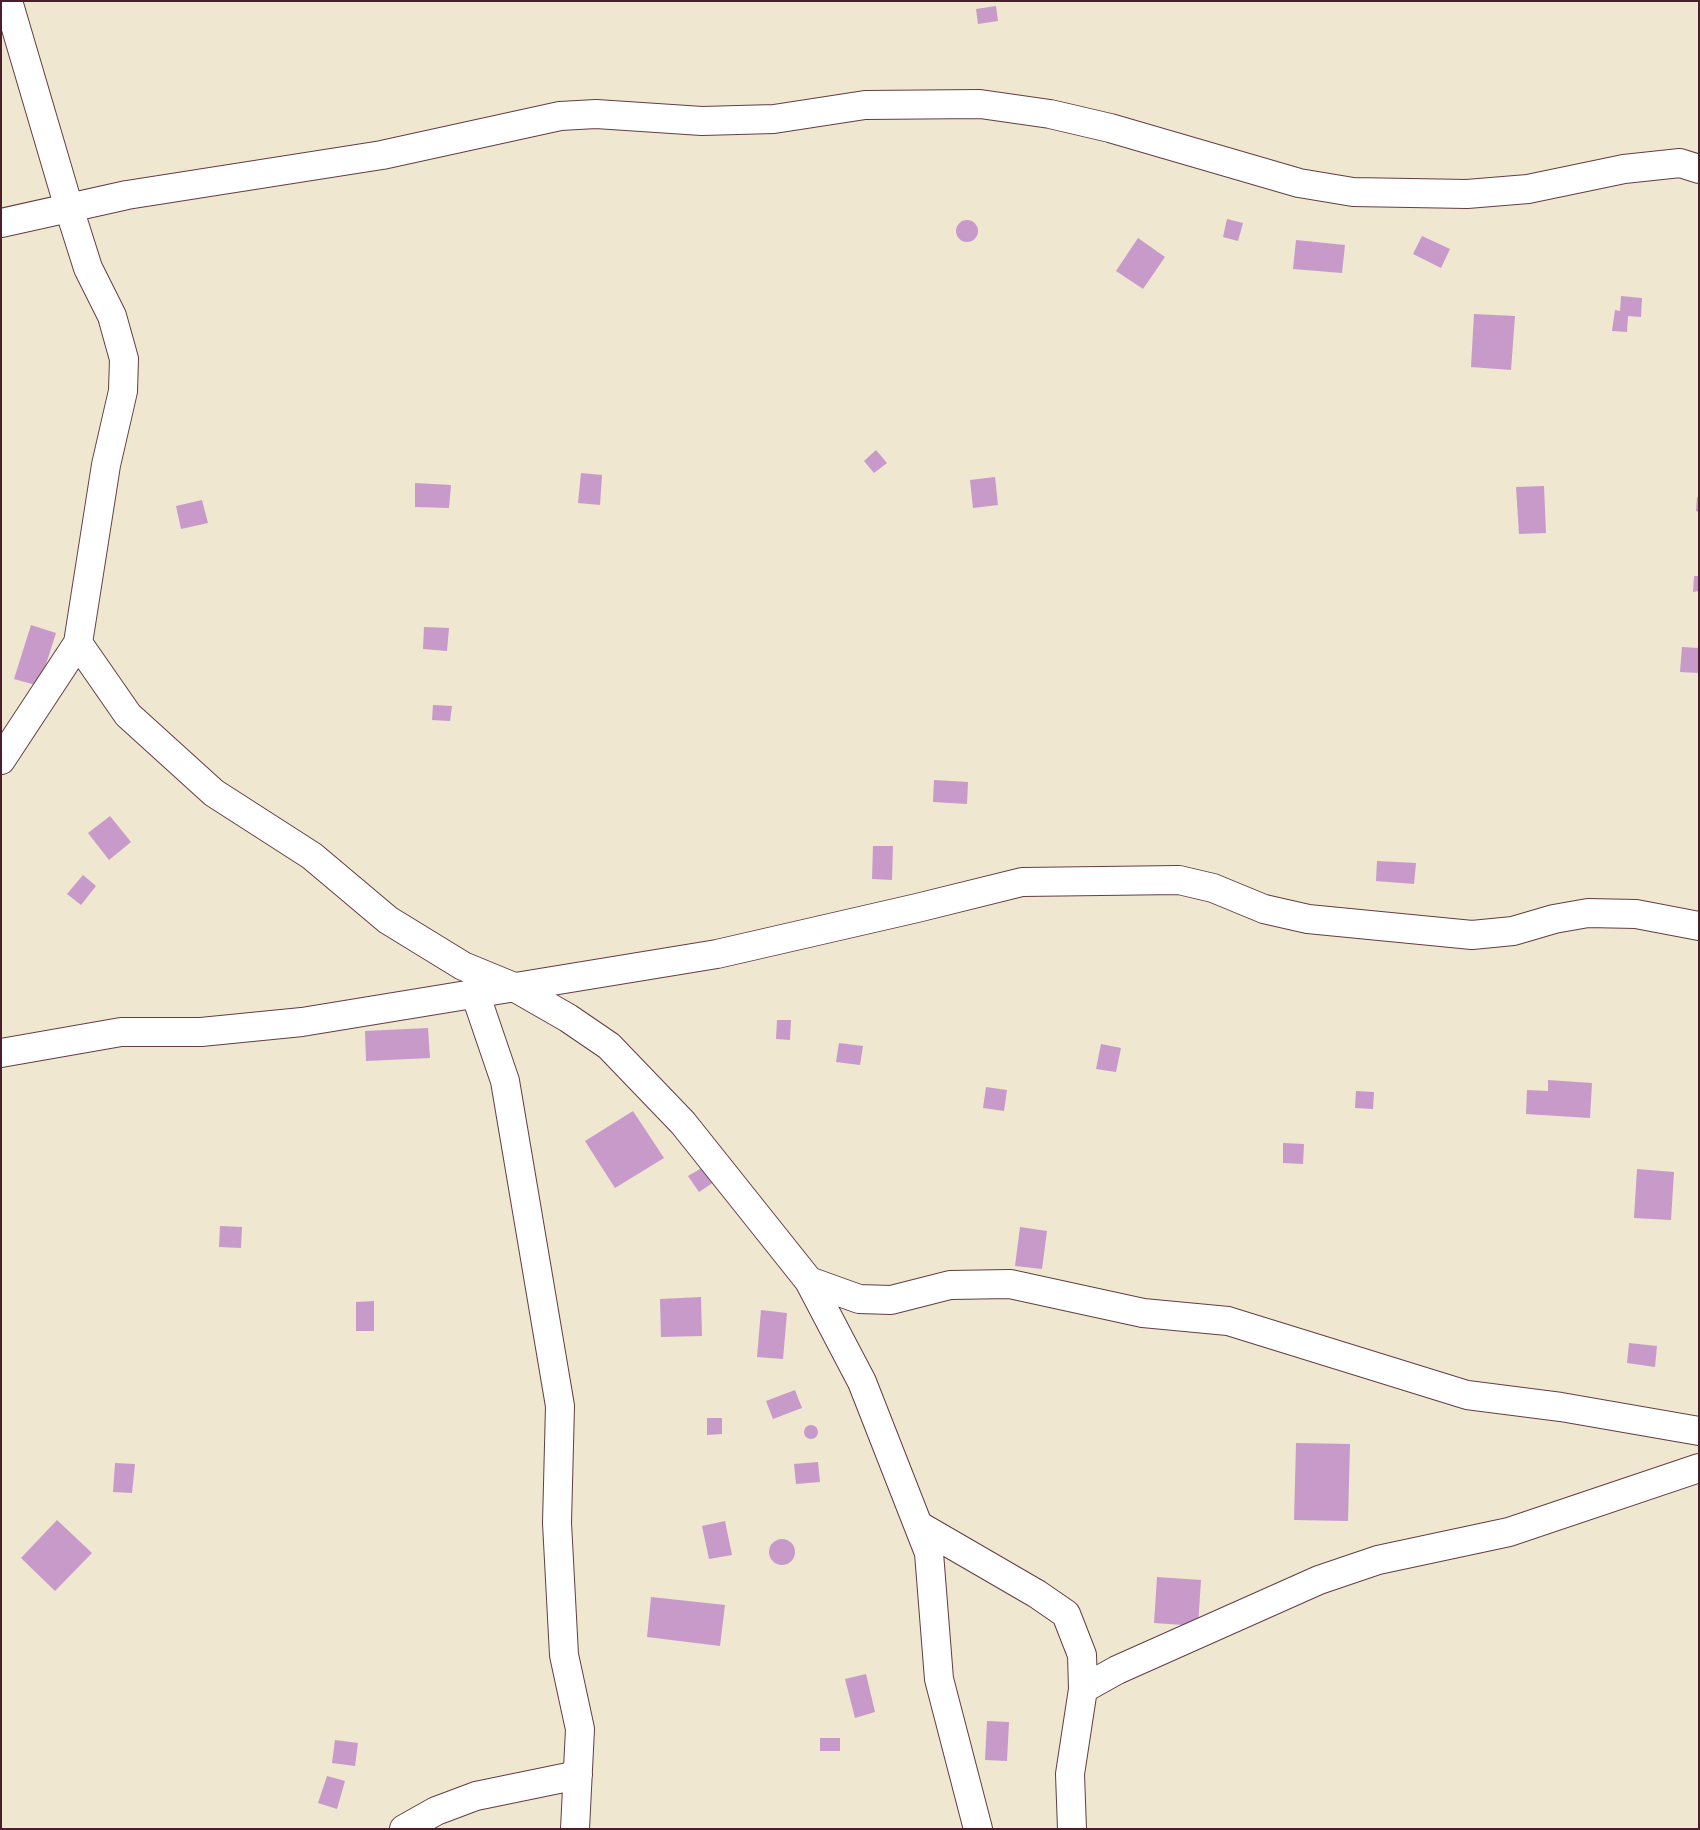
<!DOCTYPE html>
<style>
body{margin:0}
#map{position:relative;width:1700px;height:1830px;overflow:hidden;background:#efe7d0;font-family:"Comic Neue",sans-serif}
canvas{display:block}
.frame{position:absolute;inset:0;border:2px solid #4a1f2b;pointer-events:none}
</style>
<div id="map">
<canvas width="1700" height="1830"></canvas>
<div class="frame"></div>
</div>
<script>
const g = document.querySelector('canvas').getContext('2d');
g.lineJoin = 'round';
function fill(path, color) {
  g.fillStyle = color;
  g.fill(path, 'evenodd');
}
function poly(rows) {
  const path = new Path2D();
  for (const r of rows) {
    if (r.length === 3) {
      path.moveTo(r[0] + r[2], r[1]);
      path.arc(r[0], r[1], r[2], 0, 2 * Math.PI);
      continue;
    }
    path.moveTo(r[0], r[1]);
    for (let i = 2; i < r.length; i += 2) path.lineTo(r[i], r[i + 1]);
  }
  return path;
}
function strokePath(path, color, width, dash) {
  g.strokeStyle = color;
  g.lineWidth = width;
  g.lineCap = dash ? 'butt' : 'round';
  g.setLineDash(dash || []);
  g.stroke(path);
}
fill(poly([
 [996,6,998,21,978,24,976,9],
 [1227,219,1243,223,1238,241,1223,237],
 [967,231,11],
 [1422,236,1450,249,1441,268,1413,254],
 [1138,238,1165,257,1143,289,1116,271],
 [1296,240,1345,245,1342,273,1293,269],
 [1621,296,1642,298,1641,317,1628,316,1627,332,1612,331,1615,310,1620,311],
 [1474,314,1515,316,1511,370,1471,367],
 [876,450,887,463,874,473,864,461],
 [581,473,602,475,600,505,578,503],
 [995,477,998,505,973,508,970,480],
 [415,483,451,485,449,508,415,507],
 [1544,486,1546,533,1519,534,1516,487],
 [1697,497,1699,497,1699,512,1696,511],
 [202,500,208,523,181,529,176,506],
 [1694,576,1699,576,1699,591,1693,592],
 [31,625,56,633,39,686,14,679],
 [424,627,449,628,447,651,423,649],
 [1682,647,1699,648,1699,673,1680,672],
 [433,705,452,706,450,721,432,720],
 [934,780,968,782,967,804,933,802],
 [110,816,131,842,109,860,88,833],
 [873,846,893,846,892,880,872,879],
 [1377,861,1416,863,1414,884,1376,881],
 [83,875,96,886,81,905,67,894],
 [777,1020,791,1020,790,1040,776,1039],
 [428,1028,430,1058,366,1061,365,1031],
 [839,1043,863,1046,860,1065,836,1062],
 [1101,1044,1121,1048,1116,1072,1096,1069],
 [1548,1080,1592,1083,1590,1118,1526,1114,1527,1090,1548,1091],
 [986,1087,1007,1090,1004,1111,983,1108],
 [1356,1091,1374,1092,1373,1109,1355,1108],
 [633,1111,664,1158,615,1188,585,1141],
 [1283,1143,1304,1144,1303,1164,1283,1163],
 [705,1166,714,1182,699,1192,688,1176],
 [1637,1169,1674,1172,1671,1220,1634,1218],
 [220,1226,242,1227,241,1248,219,1247],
 [1020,1227,1047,1231,1042,1269,1015,1266],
 [701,1297,702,1336,661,1337,660,1299],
 [374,1301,374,1331,356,1331,356,1302],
 [761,1310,787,1313,783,1359,757,1357],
 [1629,1343,1657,1346,1655,1367,1627,1363],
 [795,1390,802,1408,773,1419,766,1401],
 [707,1418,722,1418,722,1434,707,1435],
 [811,1432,7],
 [1296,1443,1350,1444,1348,1521,1294,1520],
 [818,1462,820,1482,796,1484,794,1464],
 [115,1463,135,1464,132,1493,113,1492],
 [57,1520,92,1553,55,1591,21,1558],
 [725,1521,732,1555,709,1559,702,1526],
 [782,1552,13],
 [1157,1577,1201,1580,1198,1626,1154,1623],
 [651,1597,725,1605,720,1646,647,1637],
 [866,1674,875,1712,855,1718,845,1679],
 [987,1721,1009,1722,1007,1761,985,1760],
 [820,1738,840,1738,840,1751,820,1751],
 [335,1740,358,1743,355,1766,332,1763],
 [327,1776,345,1781,337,1809,318,1803]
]), '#c79aca');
const street = poly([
 [1,223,127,195,382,155,560,116,596,114,702,121,774,119,865,105,980,104,1050,114,1110,128,1299,183,1353,192,1467,194,1528,189,1624,169,1680,163,1699,169],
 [78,643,128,715,214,793,312,856,388,920,463,966,514,987,568,1018,609,1046,683,1123,809,1281,862,1382,929,1553,939,1679,978,1829],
 [1,760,78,643,106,465,123,391,124,359,112,316,88,268,69,208,8,1],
 [475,993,505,1081,560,1406,557,1523,564,1655,580,1729,575,1829],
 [1,1053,121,1032,201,1032,302,1022,717,954,917,908,1022,882,1179,880,1213,888,1264,909,1308,919,1472,935,1513,931,1554,919,1588,913,1636,914,1699,926],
 [809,1281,859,1299,891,1300,950,1285,1010,1284,1143,1313,1228,1321,1467,1395,1561,1407,1699,1431],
 [918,1525,1037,1594,1066,1614,1082,1655,1083,1689,1070,1774,1072,1829],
 [1083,1689,1117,1670,1319,1580,1378,1560,1509,1532,1699,1468],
 [404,1829,436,1811,476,1796,578,1775]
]);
strokePath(street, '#633d44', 30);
strokePath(street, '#fff', 28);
</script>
